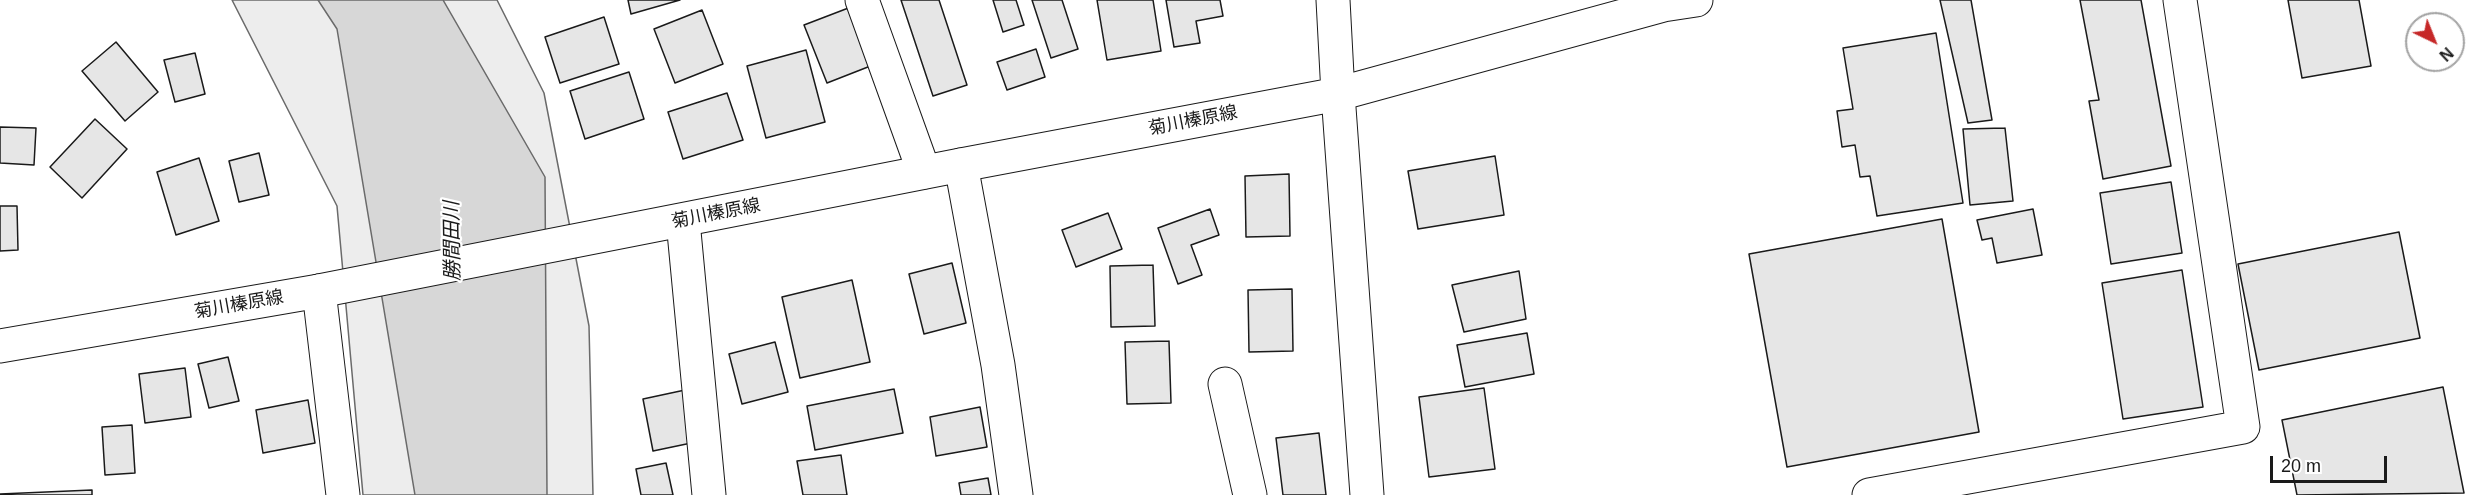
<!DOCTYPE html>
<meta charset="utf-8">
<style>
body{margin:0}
#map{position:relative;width:2477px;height:495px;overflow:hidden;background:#fff;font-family:Arial,sans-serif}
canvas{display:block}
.north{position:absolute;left:2405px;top:12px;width:60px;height:60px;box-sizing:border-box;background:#fff;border:2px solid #a3a3a3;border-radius:50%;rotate:137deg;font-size:16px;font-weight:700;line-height:24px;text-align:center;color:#1a1a1a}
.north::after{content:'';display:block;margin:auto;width:21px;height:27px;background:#c62828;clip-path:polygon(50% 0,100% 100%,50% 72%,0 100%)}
.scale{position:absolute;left:2270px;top:456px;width:117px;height:27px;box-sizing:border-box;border:3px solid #1a1a1a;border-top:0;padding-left:8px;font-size:18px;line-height:21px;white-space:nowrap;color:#1a1a1a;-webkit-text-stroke:4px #fff;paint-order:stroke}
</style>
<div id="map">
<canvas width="2477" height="495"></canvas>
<div class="north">N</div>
<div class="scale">20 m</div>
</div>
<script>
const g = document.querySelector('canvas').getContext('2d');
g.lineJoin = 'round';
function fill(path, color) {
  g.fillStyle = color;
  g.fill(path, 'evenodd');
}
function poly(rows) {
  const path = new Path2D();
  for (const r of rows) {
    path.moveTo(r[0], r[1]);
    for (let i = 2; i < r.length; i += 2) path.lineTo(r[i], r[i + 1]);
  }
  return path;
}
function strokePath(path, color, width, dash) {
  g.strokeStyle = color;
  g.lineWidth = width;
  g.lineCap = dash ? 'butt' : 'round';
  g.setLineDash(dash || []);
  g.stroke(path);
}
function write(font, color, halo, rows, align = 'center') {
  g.font = font + ' Arial,"Noto Sans JP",sans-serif';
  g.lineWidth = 4.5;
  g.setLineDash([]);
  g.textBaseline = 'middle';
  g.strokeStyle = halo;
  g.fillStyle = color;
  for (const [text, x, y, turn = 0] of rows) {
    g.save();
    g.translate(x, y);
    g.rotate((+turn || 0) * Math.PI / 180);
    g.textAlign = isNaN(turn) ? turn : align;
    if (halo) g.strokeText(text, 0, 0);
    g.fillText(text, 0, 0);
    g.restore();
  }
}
const built = poly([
 [232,0,497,0,544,93,589,326,593,495,363,495,337,206,232,0]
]);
fill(built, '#ededed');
strokePath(built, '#6a6a6a', 1.5);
const water = poly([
 [318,0,443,0,545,177,547,495,415,495,337,29,318,0]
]);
fill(water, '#d7d7d7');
strokePath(water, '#6a6a6a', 1.5);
const building = poly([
 [628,0,680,0,631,14,628,0],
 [901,0,939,0,967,85,933,96,901,0],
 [993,0,1016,0,1024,25,1003,32,993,0],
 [1032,0,1062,0,1078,49,1051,58,1032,0],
 [1097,0,1153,0,1161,51,1107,60,1097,0],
 [1166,0,1220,0,1223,16,1196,21,1200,43,1174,47,1166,0],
 [1940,0,1971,0,1992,120,1968,123,1940,0],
 [2080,0,2141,0,2171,166,2103,179,2089,101,2099,100,2080,0],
 [2288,0,2359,0,2371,66,2302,78,2288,0],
 [851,7,873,65,827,83,804,25,851,7],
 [702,10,723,64,675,83,654,29,702,10],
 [604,17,619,64,560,83,545,37,604,17],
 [1936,33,1963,203,1877,216,1870,176,1860,177,1855,145,1842,147,1837,111,1853,109,1843,48,1936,33],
 [116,42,158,92,125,121,82,71,116,42],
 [1036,49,1045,77,1007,90,997,62,1036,49],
 [806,50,825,122,766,138,747,66,806,50],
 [195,53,205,94,175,102,164,60,195,53],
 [629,72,644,119,585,139,570,91,629,72],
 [727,93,743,140,683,159,668,112,727,93],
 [95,119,127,149,82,198,50,167,95,119],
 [0,127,36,128,34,165,0,163,0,127],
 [2005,128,2013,201,1970,205,1963,129,2005,128],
 [259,153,269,195,239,202,229,161,259,153],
 [1495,156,1504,215,1418,229,1408,171,1495,156],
 [199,158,219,221,176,235,157,172,199,158],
 [1289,174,1290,236,1246,237,1245,176,1289,174],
 [2171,182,2182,253,2111,264,2100,193,2171,182],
 [0,206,17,206,18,250,0,251,0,206],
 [1210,209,1219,235,1191,245,1202,275,1178,284,1158,228,1210,209],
 [2033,209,2042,255,1997,263,1992,238,1982,240,1977,220,2033,209],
 [1108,213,1122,249,1076,267,1062,230,1108,213],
 [1942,219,1979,432,1787,467,1749,254,1942,219],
 [2399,232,2420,338,2259,370,2238,264,2399,232],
 [952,263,966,323,924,334,909,274,952,263],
 [1153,265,1155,326,1111,327,1110,266,1153,265],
 [2182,270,2203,407,2123,419,2102,283,2182,270],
 [1519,271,1526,319,1464,332,1452,285,1519,271],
 [852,280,870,362,800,378,782,297,852,280],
 [1292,289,1293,351,1249,352,1248,290,1292,289],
 [1527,333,1534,374,1465,387,1457,345,1527,333],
 [1169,341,1171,403,1127,404,1125,342,1169,341],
 [775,342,788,392,742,404,729,354,775,342],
 [228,357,239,401,209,408,198,364,228,357],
 [185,368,191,417,145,423,139,374,185,368],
 [2443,387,2464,493,2297,495,2282,420,2443,387],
 [1484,388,1495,469,1429,477,1419,397,1484,388],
 [894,389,903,433,815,450,807,406,894,389],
 [685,390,696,442,653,451,643,399,685,390],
 [308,400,315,443,263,453,256,410,308,400],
 [980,407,987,447,936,456,930,417,980,407],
 [132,425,135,473,105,475,102,427,132,425],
 [1319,433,1326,495,1283,495,1276,438,1319,433],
 [841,455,847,495,803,495,797,461,841,455],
 [666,463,673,495,641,495,636,469,666,463],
 [988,478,991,495,961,495,959,483,988,478],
 [92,490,92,495,0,495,0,494,92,490]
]);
fill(building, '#e6e6e6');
strokePath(building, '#1a1a1a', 1.5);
const minor = poly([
 [862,0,924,172],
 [961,165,998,365,1016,495],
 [683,221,709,495],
 [319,291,343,495],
 [1225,384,1250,495],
 [1367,495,1338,94,1663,5,1696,0],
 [1869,495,2243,427,2180,0]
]);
const major = poly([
 [0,346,319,291,961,165,1338,94,1333,0]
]);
strokePath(minor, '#1a1a1a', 35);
strokePath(major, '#1a1a1a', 35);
strokePath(minor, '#fff', 33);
strokePath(major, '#fff', 33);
write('18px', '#1a1a1a', '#fff', [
 ["菊川榛原線",1193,121,-11],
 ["菊川榛原線",716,214,-11],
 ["菊川榛原線",239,305,-10]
]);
write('italic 20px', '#1a1a1a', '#fff', [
 ["勝間田川",453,241,-91]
]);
</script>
